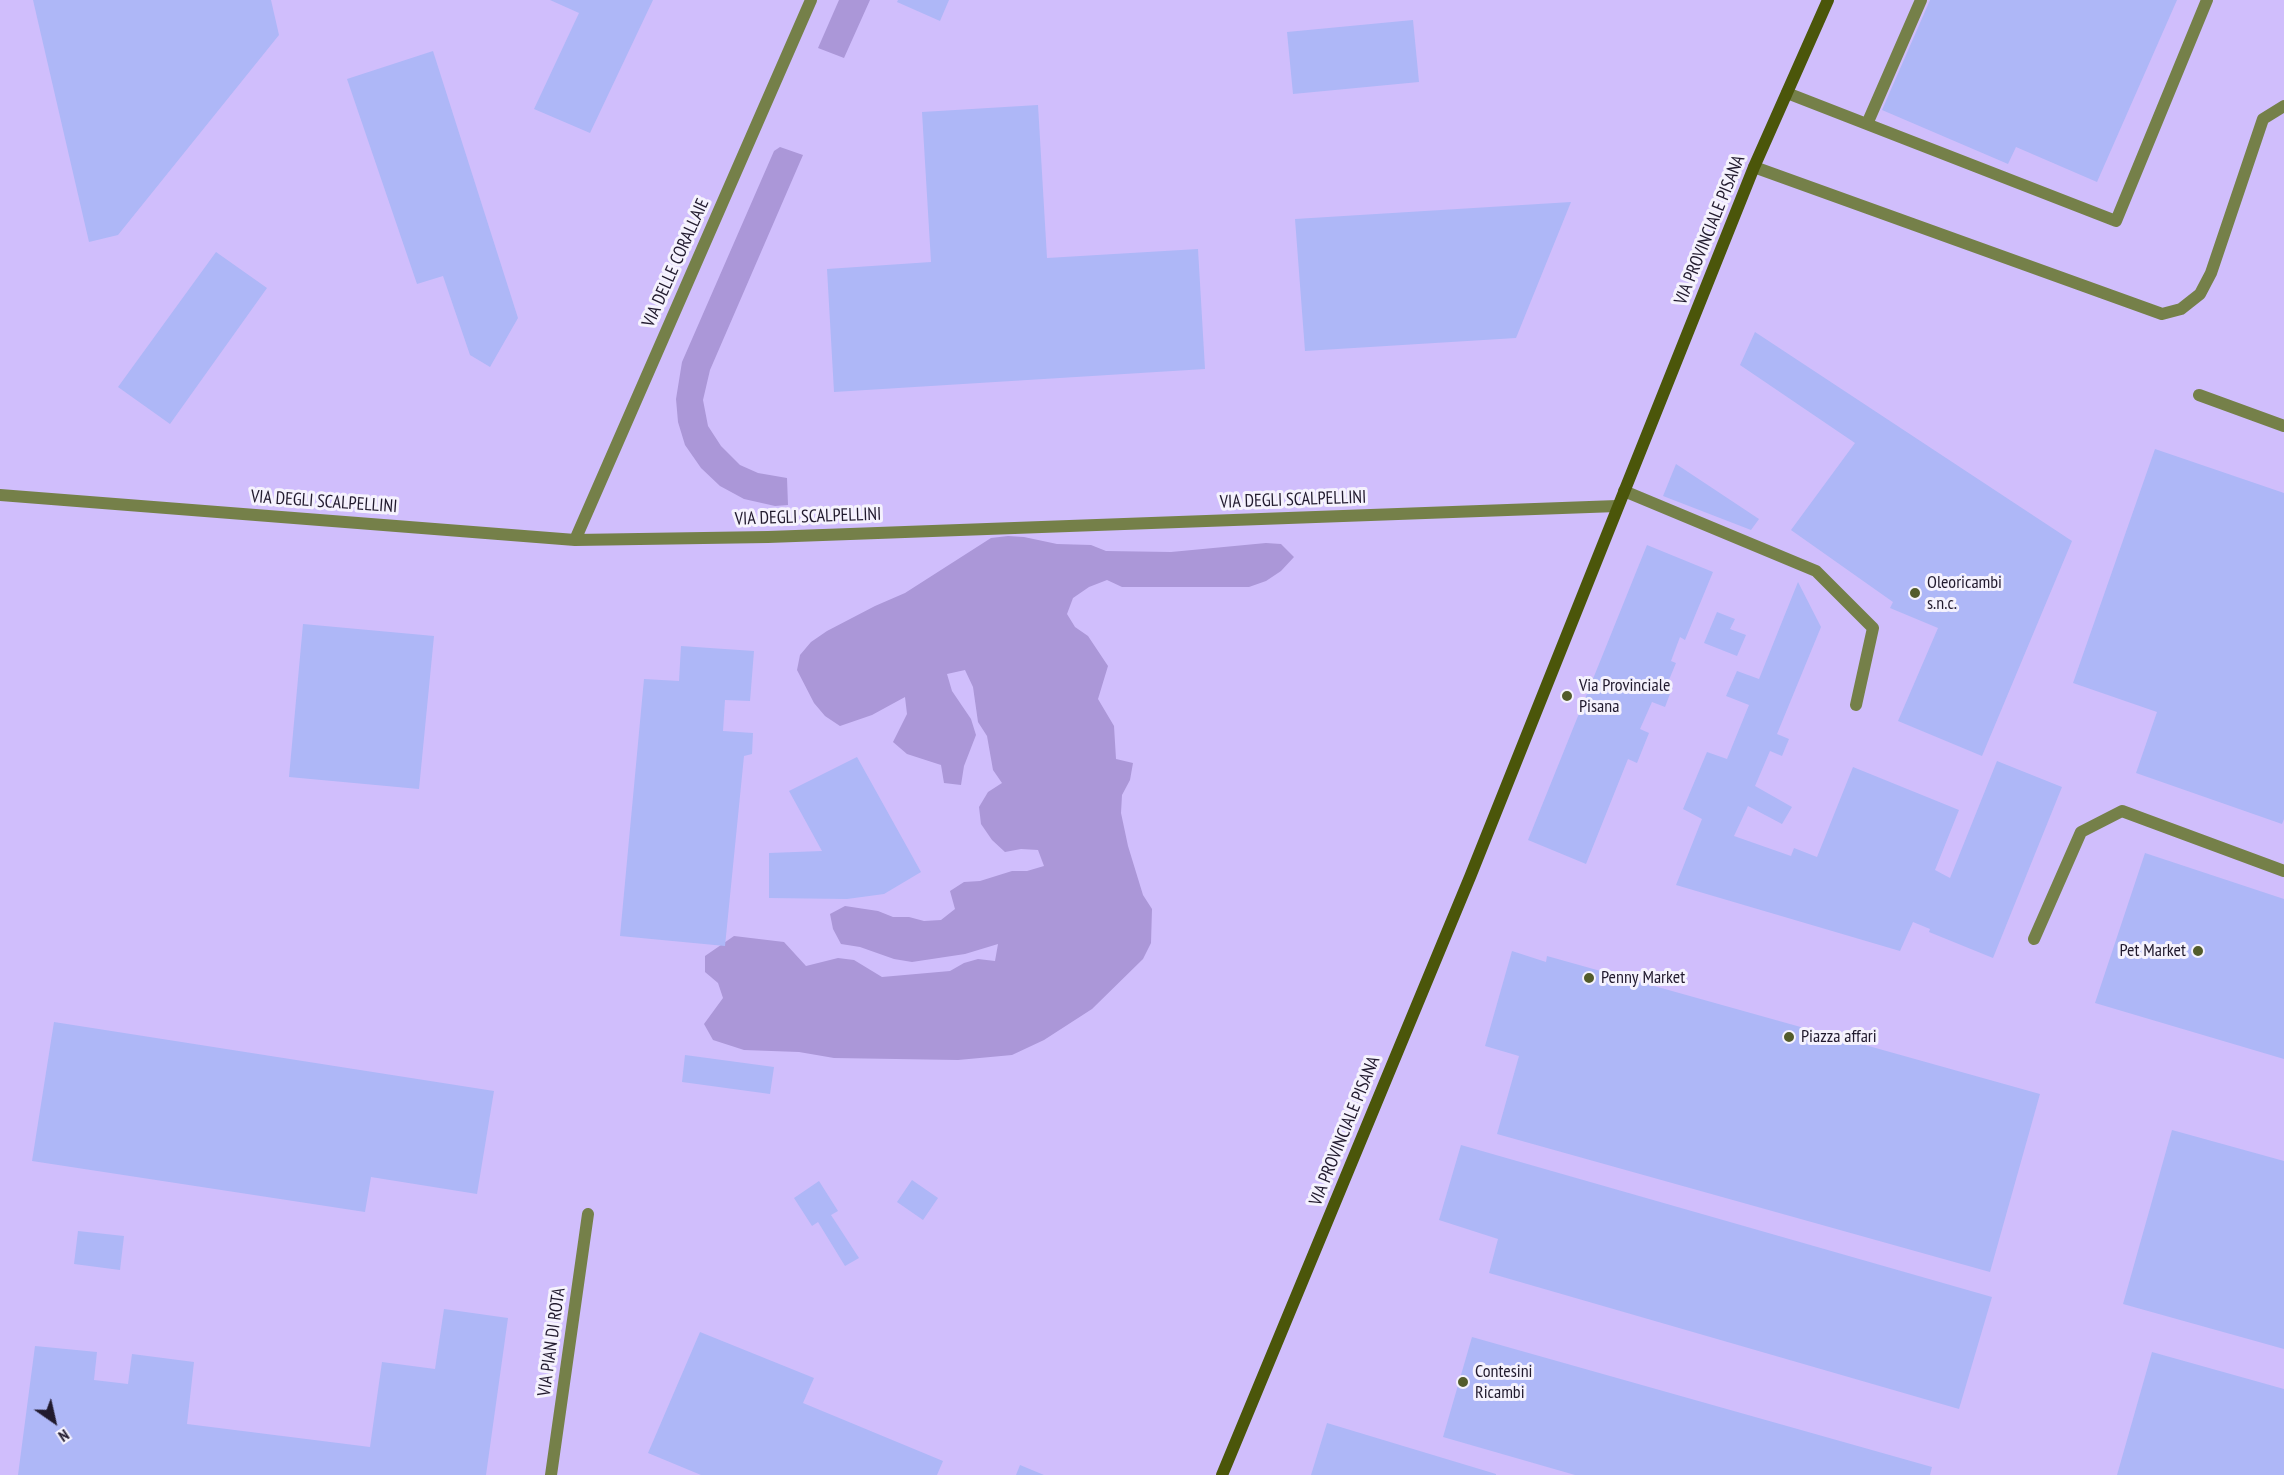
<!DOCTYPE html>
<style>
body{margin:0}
#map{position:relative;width:2284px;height:1475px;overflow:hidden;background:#d8cbf8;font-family:"PT Sans Narrow",sans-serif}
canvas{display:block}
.north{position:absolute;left:24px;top:1391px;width:60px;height:60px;-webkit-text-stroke:4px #f5f2fd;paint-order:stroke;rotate:146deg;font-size:16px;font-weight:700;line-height:24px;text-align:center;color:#211a2e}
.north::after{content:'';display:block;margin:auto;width:21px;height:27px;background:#211a2e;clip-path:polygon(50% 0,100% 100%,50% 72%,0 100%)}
</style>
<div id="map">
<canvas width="2284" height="1475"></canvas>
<div class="north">N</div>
</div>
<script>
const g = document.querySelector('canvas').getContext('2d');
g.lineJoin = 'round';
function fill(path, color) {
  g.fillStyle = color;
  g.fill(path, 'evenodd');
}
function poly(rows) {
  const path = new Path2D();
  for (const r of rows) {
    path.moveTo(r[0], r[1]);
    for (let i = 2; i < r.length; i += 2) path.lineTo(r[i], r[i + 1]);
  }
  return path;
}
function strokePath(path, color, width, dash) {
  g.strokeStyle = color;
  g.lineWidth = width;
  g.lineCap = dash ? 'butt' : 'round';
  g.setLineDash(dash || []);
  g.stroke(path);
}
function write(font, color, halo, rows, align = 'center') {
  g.font = font + ' "PT Sans Narrow",sans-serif';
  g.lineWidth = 6;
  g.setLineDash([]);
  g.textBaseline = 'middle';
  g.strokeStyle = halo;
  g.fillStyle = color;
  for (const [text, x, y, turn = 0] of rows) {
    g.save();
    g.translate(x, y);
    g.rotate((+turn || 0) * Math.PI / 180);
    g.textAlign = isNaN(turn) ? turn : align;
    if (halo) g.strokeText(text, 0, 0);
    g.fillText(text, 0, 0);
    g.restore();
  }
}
fill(poly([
 [0,0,2284,0,2284,1475,0,1475]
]), '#d0befc');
fill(poly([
 [839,0,870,0,844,58,818,48],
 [780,147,803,155,710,370,703,400,708,426,721,446,740,465,758,473,787,478,788,505,775,506,744,499,720,486,701,468,685,445,678,422,676,399,682,362,774,151],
 [1008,536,1024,537,1057,544,1091,545,1106,551,1171,552,1266,543,1281,544,1294,557,1281,571,1266,581,1249,587,1122,587,1107,580,1089,587,1073,598,1067,614,1075,627,1088,636,1108,666,1098,699,1114,726,1116,759,1133,763,1130,780,1122,795,1121,813,1128,846,1143,895,1152,909,1151,943,1143,959,1092,1009,1044,1040,1012,1055,958,1060,834,1058,799,1052,744,1050,713,1040,704,1024,723,998,718,983,705,972,705,956,734,936,784,942,806,966,838,958,854,960,882,977,950,971,964,963,978,959,995,961,998,944,965,954,912,962,894,959,860,947,841,944,833,929,830,914,845,906,878,911,893,917,909,917,924,921,941,920,955,909,950,891,964,882,980,881,1012,871,1027,871,1044,866,1038,850,1021,849,1005,852,992,840,981,824,979,807,988,792,1002,783,993,770,987,736,978,722,973,687,965,670,947,674,952,691,971,719,976,735,964,766,961,785,944,783,941,765,907,754,893,742,907,714,905,697,872,715,840,726,825,716,814,703,797,670,800,655,811,642,827,631,875,606,905,593,991,538]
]), '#ab97d8');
fill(poly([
 [33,0,271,0,279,35,118,235,89,242],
 [550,0,653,0,590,133,534,109,579,13],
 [898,0,949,0,940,21,897,2],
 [1930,0,2177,0,2097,182,2016,147,2008,164,1882,110],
 [1413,20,1419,82,1293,94,1287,32],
 [433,51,518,318,490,367,470,355,443,276,417,284,347,79],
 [1038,105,1047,258,1198,249,1205,369,834,392,827,269,931,262,922,112],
 [1571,202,1516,338,1305,351,1295,219],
 [216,252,267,288,170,424,118,387],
 [1755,332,2072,541,1982,756,1898,721,1938,628,1890,608,1893,602,1791,530,1855,443,1740,365],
 [2155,449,2284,493,2284,819,2282,824,2136,773,2157,712,2073,683],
 [1676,464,1759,519,1751,530,1663,496],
 [1647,545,1713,572,1685,640,1680,637,1671,661,1676,663,1664,692,1670,694,1665,707,1652,702,1640,729,1649,733,1637,763,1628,759,1586,864,1528,840],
 [1798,582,1821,627,1777,734,1789,739,1782,756,1770,751,1755,786,1792,807,1782,824,1748,806,1734,836,1791,856,1794,848,1817,857,1853,767,1959,810,1935,870,1950,878,1997,761,2062,787,1993,958,1929,932,1930,929,1913,922,1900,951,1676,885,1702,819,1683,809,1707,752,1727,759,1749,705,1726,696,1737,671,1759,679],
 [1717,612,1735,619,1730,629,1746,635,1737,656,1704,643],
 [303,624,434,636,419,789,289,777],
 [681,646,754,651,750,701,725,700,723,731,753,733,752,754,744,756,725,946,620,936,644,679,679,681],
 [857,757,921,872,884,894,847,899,769,898,769,853,822,851,789,791],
 [2145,853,2284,899,2284,1059,2095,1003],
 [1512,951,1546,962,1547,956,2040,1094,1990,1272,1497,1134,1519,1056,1485,1046],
 [54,1022,494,1091,477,1194,371,1177,365,1212,32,1161],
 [685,1055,774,1067,770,1094,682,1082],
 [2172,1130,2284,1161,2284,1349,2123,1304],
 [1461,1145,1992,1297,1959,1409,1489,1273,1498,1239,1439,1220],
 [912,1180,938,1198,923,1220,897,1202],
 [819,1181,838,1211,831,1215,859,1258,845,1266,818,1222,812,1226,794,1198],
 [78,1231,124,1236,120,1270,74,1264],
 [444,1309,508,1318,486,1475,18,1475,35,1346,97,1352,94,1380,128,1384,132,1354,194,1362,187,1424,370,1447,382,1362,435,1369],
 [700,1332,814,1378,803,1403,943,1461,937,1475,701,1475,648,1453],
 [1472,1337,1932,1467,1930,1475,1575,1475,1443,1437],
 [2152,1352,2284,1389,2284,1475,2117,1475],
 [1327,1423,1496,1474,1496,1475,1311,1475],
 [1020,1465,1044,1475,1016,1475]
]), '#aeb7f7');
strokePath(poly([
 [1787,93,2116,221,2207,0],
 [1867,124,1921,0],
 [1754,167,2162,314,2181,309,2200,294,2211,273,2263,119,2284,106],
 [2199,395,2284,426],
 [1624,491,1816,571,1873,628,1856,705],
 [2034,939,2081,832,2122,811,2284,871]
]), '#758049', 12);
strokePath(poly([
 [0,495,575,540,768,537,1617,506],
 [575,540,811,0],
 [551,1475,588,1214]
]), '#758049', 12);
strokePath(poly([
 [1222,1475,1470,877,1754,167,1828,0]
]), '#4b560a', 12);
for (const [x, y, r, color] of [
 [1915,593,6,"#535c2b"],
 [1567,696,6,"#535c2b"],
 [2198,951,6,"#535c2b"],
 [1589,978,6,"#535c2b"],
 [1789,1037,6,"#535c2b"],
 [1463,1382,6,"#535c2b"]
]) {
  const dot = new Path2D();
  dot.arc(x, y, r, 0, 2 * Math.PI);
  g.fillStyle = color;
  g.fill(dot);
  strokePath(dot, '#f5f2fd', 2);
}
write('18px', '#211a2e', '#f5f2fd', [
 ["VIA PROVINCIALE PISANA",1710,230,-68],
 ["VIA DELLE CORALLAIE",676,263,-66],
 ["VIA DEGLI SCALPELLINI",1293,500,-2],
 ["VIA DEGLI SCALPELLINI",324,502,4],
 ["VIA DEGLI SCALPELLINI",808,517,-2],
 ["VIA PROVINCIALE PISANA",1345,1131,-68],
 ["VIA PIAN DI ROTA",552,1342,-82]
]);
write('18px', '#211a2e', '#f5f2fd', [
 ["Oleoricambi",1927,583],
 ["s.n.c.",1927,604],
 ["Via Provinciale",1579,686],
 ["Pisana",1579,707],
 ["Pet Market",2186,951,"right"],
 ["Penny Market",1601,978],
 ["Piazza affari",1801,1037],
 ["Contesini",1475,1372],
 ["Ricambi",1475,1393]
], 'left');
</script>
